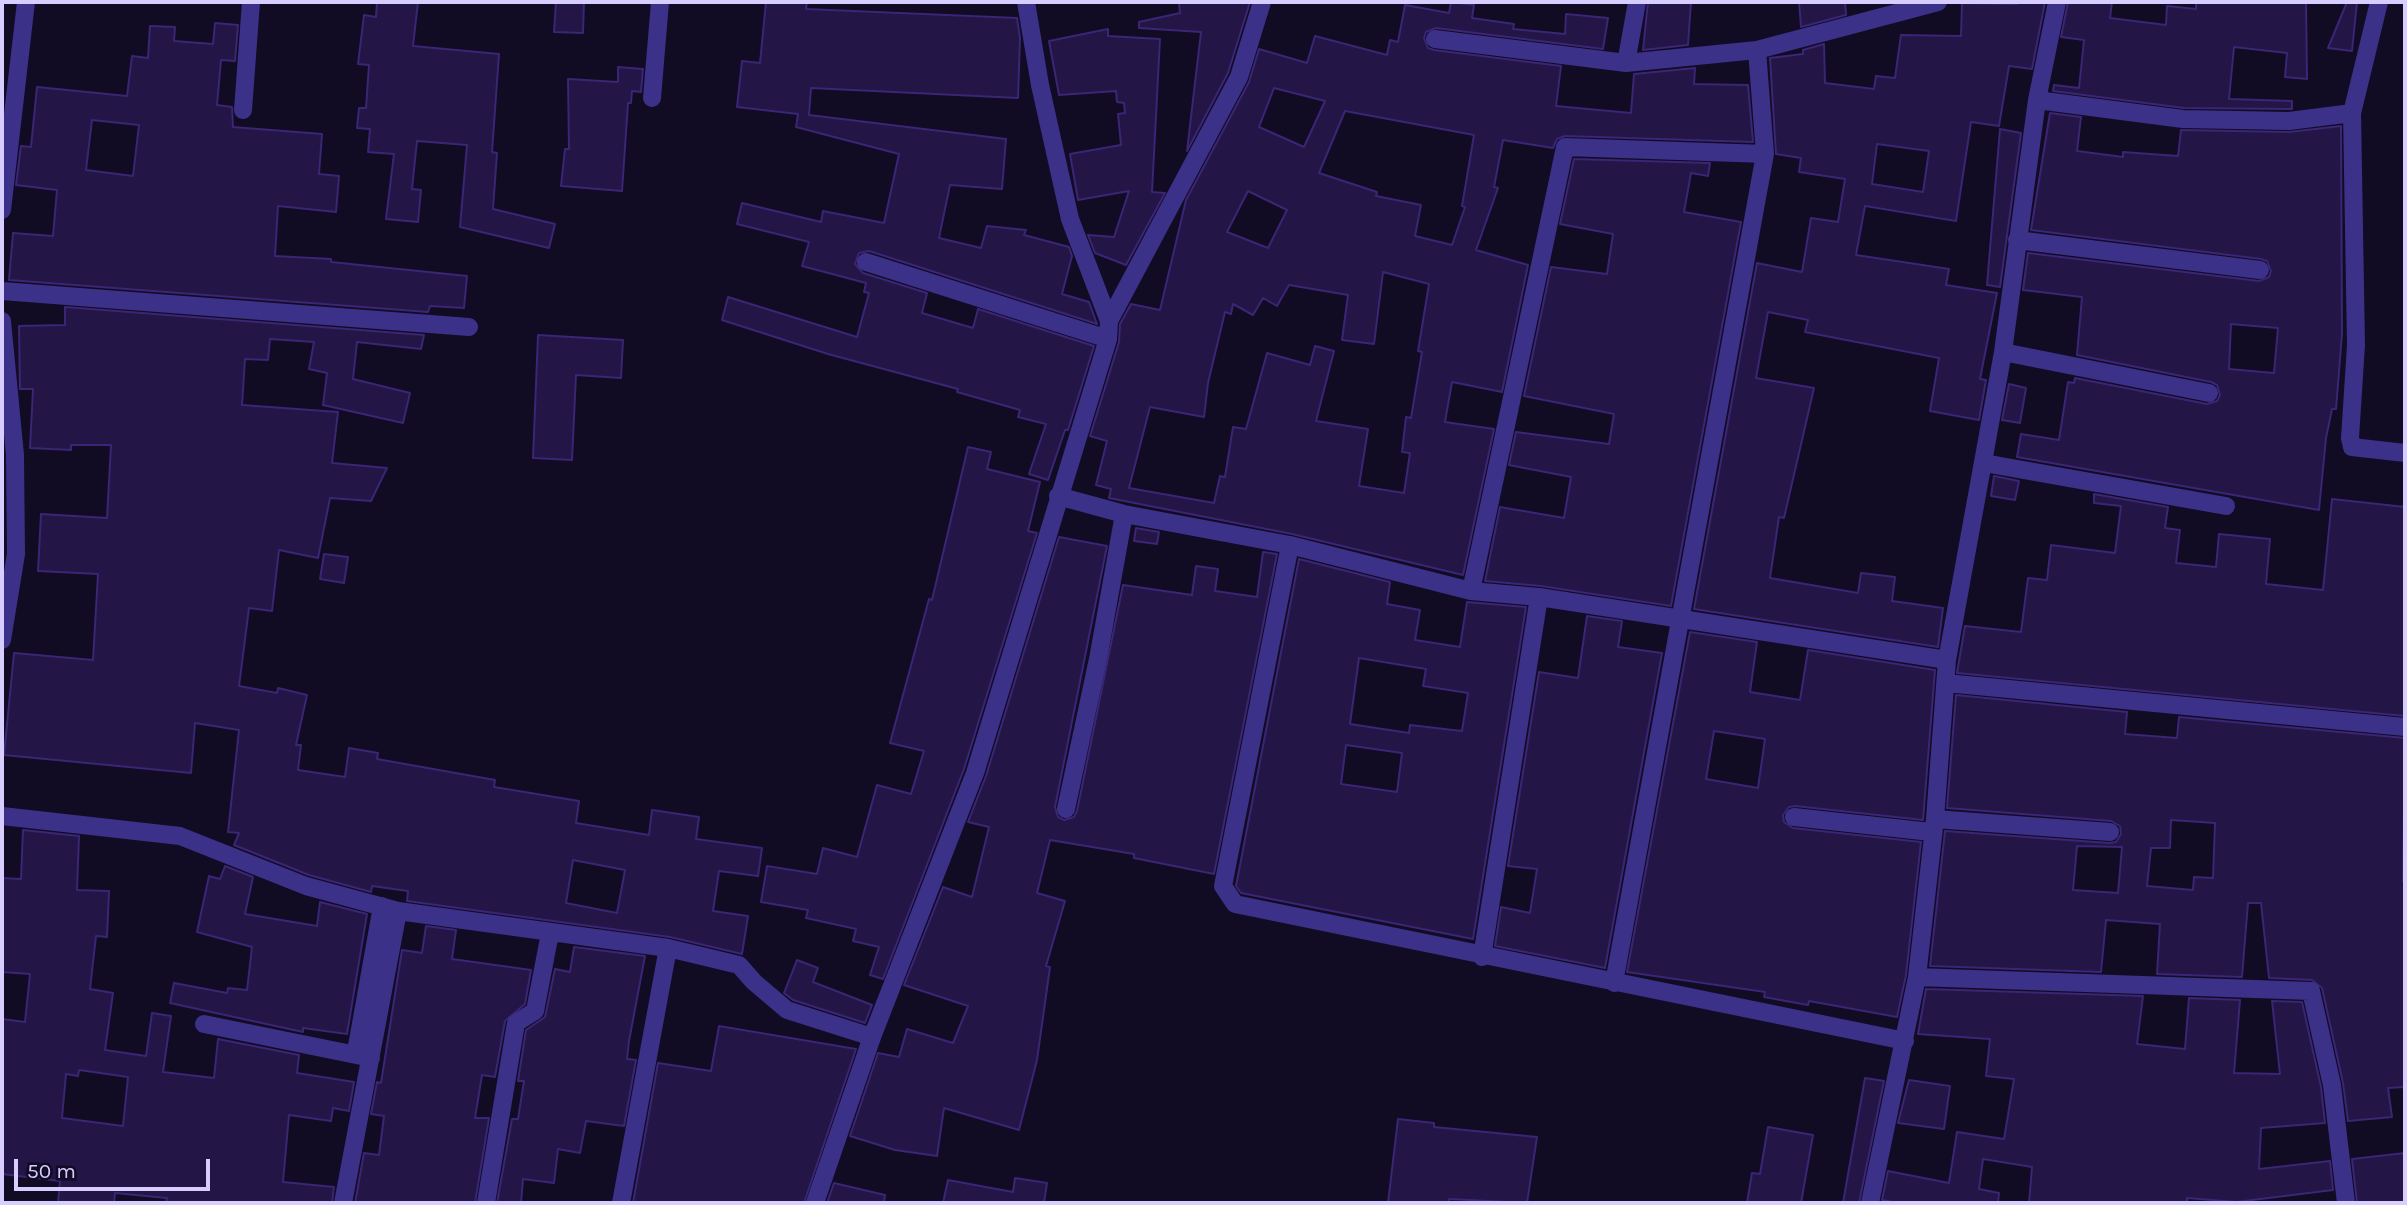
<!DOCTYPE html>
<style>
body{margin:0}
#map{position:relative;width:2407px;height:1205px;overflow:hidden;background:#110b24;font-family:Karla,sans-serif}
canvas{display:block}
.frame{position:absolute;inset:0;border:4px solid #d7ceff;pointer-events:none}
.scale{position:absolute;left:14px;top:1159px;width:196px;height:32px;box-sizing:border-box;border:4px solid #d7ceff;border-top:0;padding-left:9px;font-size:21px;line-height:24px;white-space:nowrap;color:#d7ceff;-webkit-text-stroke:5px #110b24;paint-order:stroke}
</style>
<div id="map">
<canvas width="2407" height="1205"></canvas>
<div class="frame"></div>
<div class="scale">50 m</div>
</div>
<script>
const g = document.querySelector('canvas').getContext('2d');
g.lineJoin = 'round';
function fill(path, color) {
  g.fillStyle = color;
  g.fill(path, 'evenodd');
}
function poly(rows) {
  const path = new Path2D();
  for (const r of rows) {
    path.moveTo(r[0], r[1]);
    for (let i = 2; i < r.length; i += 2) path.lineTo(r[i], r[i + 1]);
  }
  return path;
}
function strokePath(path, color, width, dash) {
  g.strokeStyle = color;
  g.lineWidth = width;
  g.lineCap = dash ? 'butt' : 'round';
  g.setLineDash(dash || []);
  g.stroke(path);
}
const building = poly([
 [377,2,418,2,413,46,499,54,492,152,497,153,493,209,555,224,549,248,460,227,467,145,417,141,412,189,421,190,418,222,386,219,394,154,368,152,370,129,357,128,359,108,366,108,369,65,358,64,364,15,376,17,377,2],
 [556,2,584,2,583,33,554,32,556,2],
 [766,2,807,2,806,9,1017,18,1020,38,1018,98,811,88,809,115,1006,139,1002,189,950,185,939,238,981,248,987,226,1026,230,1024,235,1069,247,1072,256,1062,294,1089,302,1097,324,869,251,859,253,855,264,863,273,927,293,922,313,973,328,978,309,1094,346,1068,430,1065,430,1048,480,1029,474,1046,424,1018,417,1020,410,957,392,958,389,828,354,722,320,728,297,857,337,869,293,864,292,866,283,802,266,809,242,737,224,742,203,821,222,823,211,884,223,899,154,796,127,798,114,737,107,742,61,760,63,766,2],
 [1179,2,1250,2,1228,73,1187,151,1201,32,1139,28,1139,22,1180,13,1179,2],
 [1451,2,1474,5,1472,18,1514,24,1513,29,1565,34,1566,14,1608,18,1603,49,1436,28,1426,32,1424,38,1428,48,1434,50,1561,66,1556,106,1631,113,1634,74,1695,68,1694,84,1748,85,1753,142,1565,136,1557,139,1553,148,1503,140,1494,187,1498,188,1476,250,1528,265,1502,392,1452,382,1445,422,1494,429,1463,575,1292,534,1109,498,1111,489,1096,485,1107,441,1090,436,1119,342,1120,324,1131,304,1160,310,1186,200,1249,82,1259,49,1307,63,1315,36,1387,55,1390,40,1398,42,1405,5,1449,13,1451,2],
 [1274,88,1325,101,1304,147,1259,127,1274,88],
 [1345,111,1474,135,1462,206,1465,207,1452,245,1415,236,1421,205,1376,196,1377,192,1319,173,1345,111],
 [1248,191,1287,210,1268,248,1227,232,1248,191],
 [1383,272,1429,284,1418,351,1422,352,1411,418,1406,417,1402,452,1410,453,1404,493,1359,486,1368,429,1316,421,1334,351,1315,346,1310,365,1267,353,1246,429,1233,427,1225,477,1220,476,1214,503,1129,488,1150,407,1204,417,1208,383,1225,312,1231,314,1233,304,1253,315,1263,298,1277,306,1289,285,1348,295,1342,340,1374,344,1383,272],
 [1648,2,1691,2,1688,45,1643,50,1648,2],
 [1799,2,1845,2,1846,15,1801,27,1799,2],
 [2017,2,2045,2,2032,69,2009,66,1999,126,1971,122,1956,221,1865,206,1856,255,1949,269,1946,285,1997,293,1980,379,1986,380,1979,420,1930,411,1939,358,1805,332,1808,320,1768,312,1756,378,1814,388,1784,518,1779,517,1770,578,1858,593,1861,573,1895,577,1892,601,1943,608,1938,647,1694,609,1757,263,1802,272,1811,218,1838,222,1845,179,1799,172,1801,158,1776,154,1770,58,1803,54,1803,50,1824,44,1825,83,1874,89,1876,76,1895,78,1901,35,1961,36,1962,3,2017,4,2017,2],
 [1877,144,1929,151,1923,192,1872,184,1877,144],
 [2068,2,2112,2,2110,18,2166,25,2167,6,2196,9,2196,2,2306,2,2307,79,2285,77,2287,53,2234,47,2229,99,2292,101,2292,109,2184,108,2053,91,2054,85,2079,88,2084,40,2061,37,2068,2],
 [2347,2,2357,2,2352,51,2328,48,2347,2],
 [215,23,238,25,235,61,221,60,217,105,232,107,233,127,322,134,319,174,339,176,336,212,278,206,275,256,331,259,331,262,467,276,464,308,430,306,428,312,9,280,13,233,53,236,57,190,16,185,21,146,31,147,37,87,127,96,132,56,148,58,150,26,175,27,174,41,213,44,215,23],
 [92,120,139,125,133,176,86,170,92,120],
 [1108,29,1108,36,1160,39,1152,192,1165,193,1126,265,1095,253,1088,235,1114,237,1129,191,1078,200,1070,154,1121,145,1118,114,1125,113,1124,103,1117,102,1116,91,1059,95,1049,41,1108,29],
 [618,67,643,69,641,92,632,91,631,103,628,103,622,191,561,186,565,149,569,149,568,79,618,82,618,67],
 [2050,113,2081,117,2077,151,2123,157,2123,152,2178,156,2181,130,2289,132,2341,126,2342,334,2336,409,2332,409,2326,438,2319,510,2017,457,2021,434,2059,440,2068,382,2074,383,2075,378,2207,404,2217,401,2220,395,2217,385,2211,382,2077,355,2082,297,2023,290,2028,253,2259,281,2269,277,2271,271,2267,261,2261,259,2031,230,2050,113],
 [2231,324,2278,328,2274,373,2229,369,2231,324],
 [2000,129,2021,133,2000,287,1987,285,2000,129],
 [1574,159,1710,163,1708,176,1691,173,1684,212,1741,222,1671,606,1541,586,1485,581,1500,507,1564,518,1571,477,1509,465,1516,432,1609,444,1614,414,1524,396,1551,267,1607,274,1613,234,1560,224,1574,159],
 [65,307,424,335,421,349,357,342,353,379,410,393,403,423,323,405,327,373,309,369,314,342,270,339,268,360,245,359,242,405,338,412,332,463,387,468,371,501,330,498,318,558,279,550,272,611,249,608,239,686,277,693,278,688,307,695,296,745,301,745,298,770,345,777,349,748,378,753,377,759,495,780,494,787,579,801,576,823,649,835,652,810,699,817,696,839,762,848,758,876,719,871,713,911,748,916,742,954,670,937,407,901,408,891,372,886,371,892,309,875,234,845,239,833,228,832,239,730,195,723,191,773,4,755,14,653,93,660,98,574,38,571,41,514,107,518,111,445,71,445,71,450,30,448,33,389,20,389,19,326,65,325,65,307],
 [573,860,625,870,617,913,566,903,573,860],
 [538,335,623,340,621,378,576,375,572,460,533,458,538,335],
 [2009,384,2026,388,2020,423,2002,420,2009,384],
 [968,447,991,452,987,469,1040,482,1028,531,1037,533,964,769,883,979,870,975,879,947,853,941,856,929,806,918,808,910,761,902,767,866,817,874,823,848,857,857,877,785,911,794,924,751,890,743,929,599,932,600,968,447],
 [1994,476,2019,481,2015,500,1991,496,1994,476],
 [2094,494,2168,507,2165,528,2180,530,2176,563,2216,567,2219,534,2270,539,2266,584,2323,590,2332,499,2405,507,2405,716,1957,673,1965,626,2021,632,2028,578,2047,580,2051,545,2115,553,2121,506,2094,503,2094,494],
 [1136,528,1159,532,1157,544,1134,541,1136,528],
 [1059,537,1107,546,1055,807,1058,817,1064,820,1074,817,1077,811,1123,585,1192,595,1196,566,1218,569,1215,591,1257,597,1263,552,1277,554,1214,874,1134,858,1134,854,1050,840,1037,893,1065,901,1046,966,1050,967,1037,1060,1019,1130,944,1108,937,1156,895,1150,850,1136,878,1053,899,1057,907,1029,953,1043,968,1006,904,985,943,887,972,897,989,827,968,822,986,776,1059,537],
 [324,554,348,557,344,583,320,579,324,554],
 [1299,559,1390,582,1387,604,1420,610,1415,640,1460,647,1467,602,1526,607,1473,939,1241,893,1236,886,1299,559],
 [1359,658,1426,669,1423,686,1468,693,1462,731,1410,725,1409,733,1350,724,1359,658],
 [1346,745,1402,753,1397,792,1341,784,1346,745],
 [1587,616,1622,621,1618,647,1662,653,1605,968,1495,946,1501,907,1530,913,1537,869,1508,866,1539,672,1578,678,1587,616],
 [1690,632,1757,642,1750,692,1800,700,1808,650,1935,670,1923,820,1795,806,1789,807,1783,815,1784,822,1793,828,1921,842,1906,975,1897,1017,1809,1001,1808,1005,1764,997,1765,992,1627,972,1690,632],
 [1714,731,1765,739,1758,788,1706,779,1714,731],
 [1956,695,2127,712,2125,734,2177,738,2179,717,2405,738,2403,881,2405,881,2405,1087,2388,1088,2392,1117,2348,1121,2343,1083,2322,988,2312,980,2269,978,2261,903,2248,903,2242,977,2157,974,2160,924,2106,920,2101,972,1930,966,1945,831,2109,843,2116,842,2121,834,2120,826,2111,821,1947,808,1956,695],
 [2171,820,2215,823,2213,878,2194,877,2193,890,2147,886,2151,848,2170,848,2171,820],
 [2077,846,2122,847,2118,893,2073,890,2077,846],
 [23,830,79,836,77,890,109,891,107,937,96,936,90,989,113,993,105,1050,146,1056,152,1013,171,1016,163,1072,214,1078,218,1039,299,1055,297,1073,354,1082,349,1111,333,1108,331,1121,289,1115,283,1182,334,1187,332,1203,166,1203,167,1198,115,1193,114,1203,58,1203,60,1181,2,1174,2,1019,25,1022,30,974,2,972,2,878,21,879,23,830],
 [79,1070,128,1077,123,1126,62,1118,66,1074,78,1076,79,1070],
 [225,866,253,877,245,914,317,926,320,902,367,914,347,1034,303,1028,303,1032,170,1003,174,983,227,993,228,988,247,990,252,947,197,932,209,876,220,879,225,866],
 [426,926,456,930,452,959,531,970,525,1004,505,1021,495,1077,482,1075,475,1118,489,1118,475,1203,355,1203,364,1153,379,1155,384,1116,371,1114,377,1082,381,1083,402,950,422,953,426,926],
 [574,947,645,956,629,1041,627,1059,636,1060,624,1126,586,1121,580,1153,558,1149,554,1183,523,1179,521,1203,497,1203,512,1119,518,1119,524,1081,518,1081,526,1030,545,1017,555,969,570,972,574,947],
 [797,960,818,968,813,982,872,1005,865,1023,793,1000,784,993,797,960],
 [1926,989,2143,996,2137,1044,2185,1049,2189,998,2240,1000,2234,1073,2280,1074,2272,1001,2302,1002,2321,1087,2325,1123,2261,1128,2259,1169,2330,1161,2333,1190,2236,1202,2187,1198,2187,1203,2029,1203,2032,1167,1983,1159,1979,1189,1999,1193,1998,1203,1898,1203,1882,1200,1888,1171,1949,1183,1957,1132,2004,1139,2014,1079,1986,1076,1990,1039,1918,1034,1926,989],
 [719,1026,856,1049,804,1203,633,1203,658,1063,711,1071,719,1026],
 [1865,1078,1884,1081,1859,1203,1843,1203,1865,1078],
 [1909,1080,1950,1086,1944,1129,1898,1123,1909,1080],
 [1398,1119,1434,1123,1434,1127,1537,1137,1527,1203,1449,1199,1448,1203,1388,1203,1398,1119],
 [1768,1127,1813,1135,1801,1203,1747,1203,1752,1173,1760,1174,1768,1127],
 [2405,1153,2405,1203,2357,1203,2352,1159,2405,1153],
 [1015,1178,1047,1183,1044,1203,943,1203,948,1180,1013,1192,1015,1178],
 [834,1183,885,1195,884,1203,827,1203,834,1183]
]);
fill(building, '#231546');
strokePath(building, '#3b2575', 2);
strokePath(poly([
 [1026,2,1040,85,1070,219,1109,321],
 [2379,2,2352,113,2356,345,2350,438,2352,447,2405,453],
 [1435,39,1626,63,1757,50,1938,2],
 [1626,63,1637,2],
 [652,98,660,2],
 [2037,100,2183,119,2289,121,2352,113],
 [243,110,251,2],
 [2,210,26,2],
 [2017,240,2260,270],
 [866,262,1108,339],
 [2,291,469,327],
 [2,321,15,455,16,554,2,640],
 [2003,352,2209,393],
 [1984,463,2226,506],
 [1058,496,1124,514,1290,545,1471,591,1539,597,1947,660],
 [1290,545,1223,886,1235,904,1905,1041],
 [1471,591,1565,147,1765,154],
 [1946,683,2405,727],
 [1066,809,1098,659,1124,514],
 [2,816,180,836,306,886,398,911,668,948,739,965,754,982,787,1010,872,1037],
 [1794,817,1931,832],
 [1935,819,2110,832],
 [1482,957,1539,597],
 [1917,977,2311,991,2332,1085,2346,1203],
 [1614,983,1765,154,1757,50],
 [204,1024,371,1058],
 [357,1046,382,906],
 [343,1203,398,911],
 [486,1203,516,1023,535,1011,550,933],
 [621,1203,668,948],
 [815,1203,872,1037,975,773,1108,339,1109,321,1239,77,1262,2],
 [1870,1203,1917,977,1935,819,1947,660,2003,352,2037,100,2057,2]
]), '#3b3188', 18);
</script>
